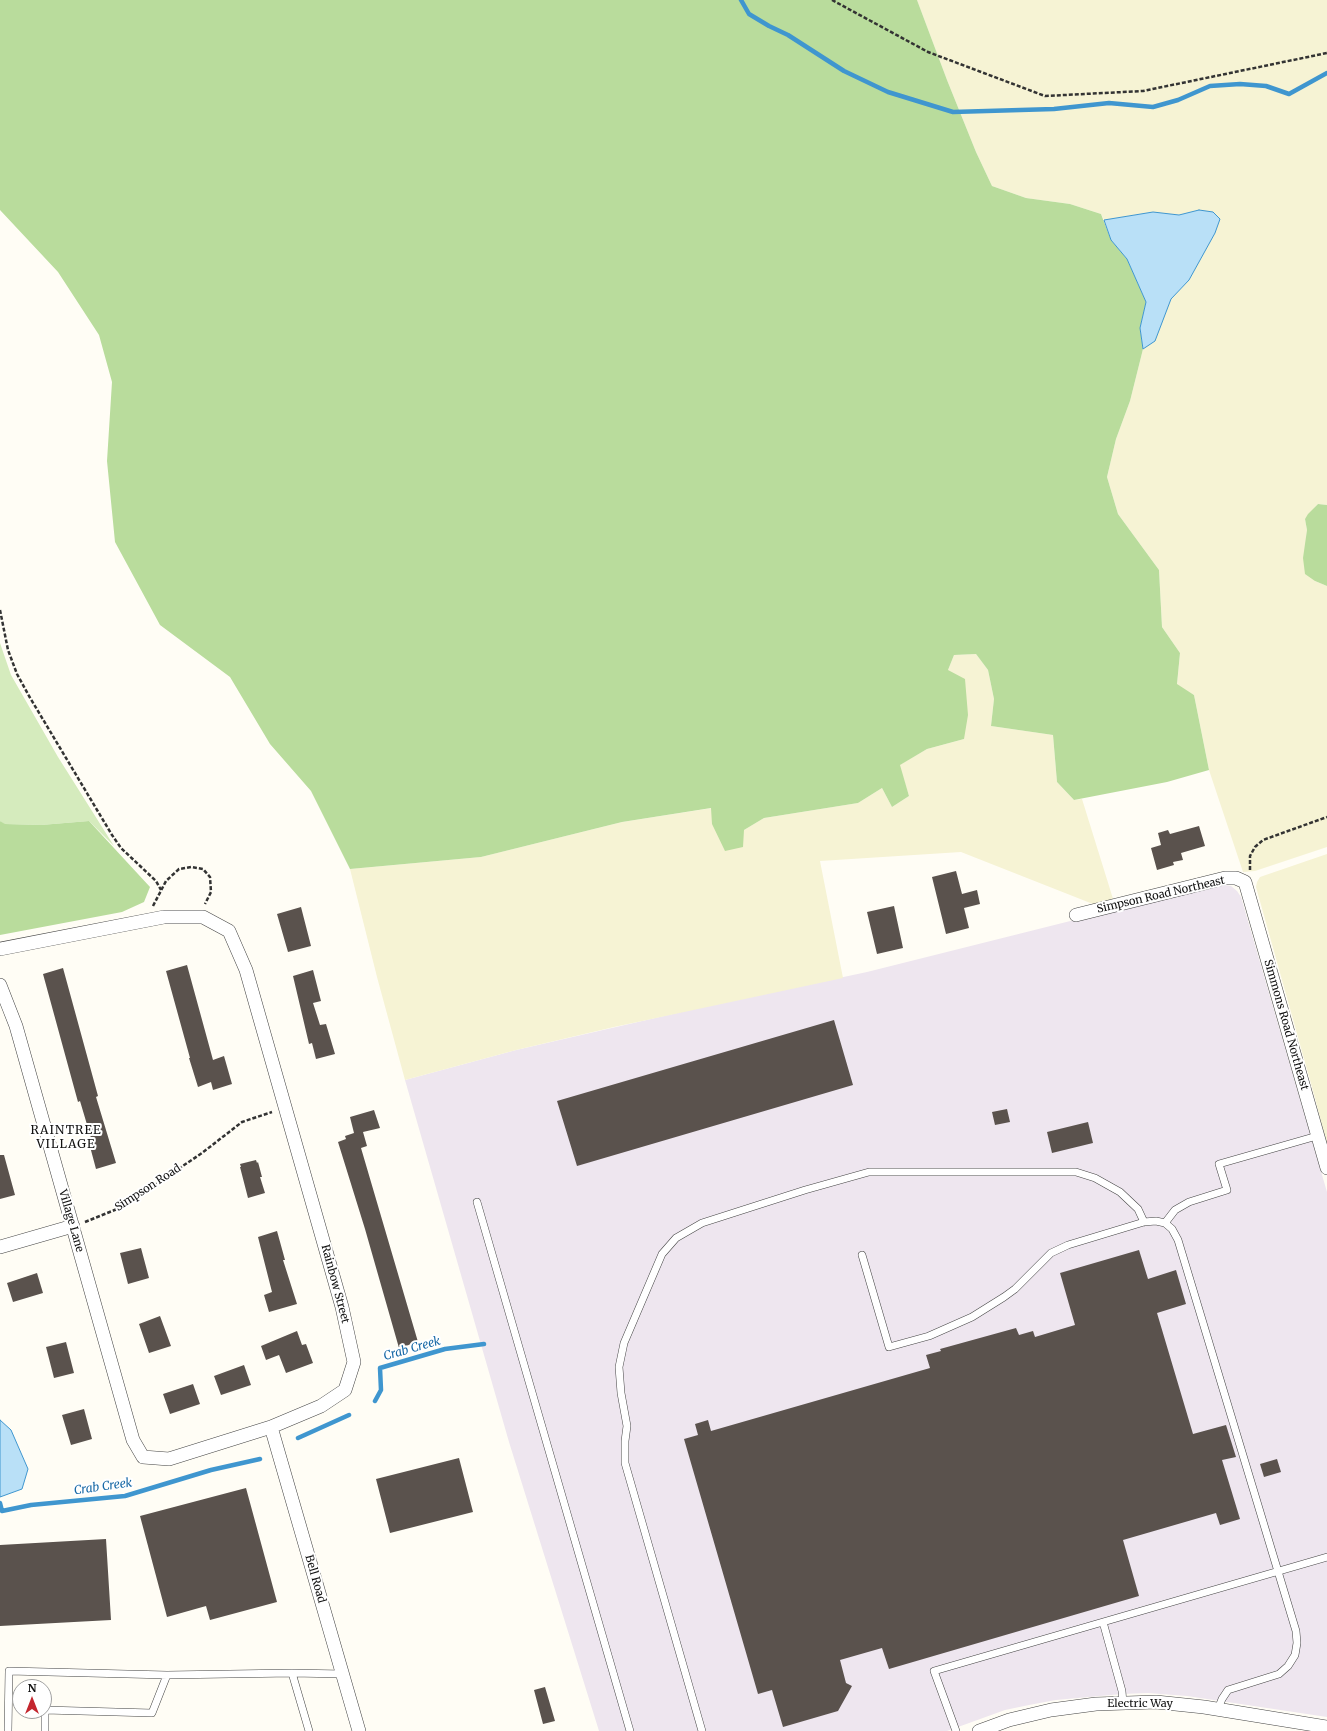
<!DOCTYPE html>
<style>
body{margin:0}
#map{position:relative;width:1327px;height:1731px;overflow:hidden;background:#fffdf5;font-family:Merriweather,serif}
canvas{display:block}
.north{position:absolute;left:12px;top:1679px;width:40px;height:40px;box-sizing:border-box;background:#fff;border:1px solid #a0a0a0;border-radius:50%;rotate:0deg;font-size:11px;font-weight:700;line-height:16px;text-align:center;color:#111}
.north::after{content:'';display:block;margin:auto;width:14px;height:18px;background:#c4262e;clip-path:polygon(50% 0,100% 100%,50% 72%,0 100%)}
</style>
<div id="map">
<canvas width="1327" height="1731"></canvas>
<div class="north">N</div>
</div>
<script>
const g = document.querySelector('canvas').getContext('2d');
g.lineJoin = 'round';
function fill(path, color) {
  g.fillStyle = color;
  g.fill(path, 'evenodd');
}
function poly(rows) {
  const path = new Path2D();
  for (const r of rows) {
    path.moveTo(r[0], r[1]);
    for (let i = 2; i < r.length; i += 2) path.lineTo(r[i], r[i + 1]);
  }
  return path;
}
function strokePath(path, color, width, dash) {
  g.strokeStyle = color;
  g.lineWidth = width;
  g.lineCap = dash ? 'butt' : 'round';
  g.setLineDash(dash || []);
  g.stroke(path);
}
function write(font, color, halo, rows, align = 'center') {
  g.font = font + ' Merriweather,serif';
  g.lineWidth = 4;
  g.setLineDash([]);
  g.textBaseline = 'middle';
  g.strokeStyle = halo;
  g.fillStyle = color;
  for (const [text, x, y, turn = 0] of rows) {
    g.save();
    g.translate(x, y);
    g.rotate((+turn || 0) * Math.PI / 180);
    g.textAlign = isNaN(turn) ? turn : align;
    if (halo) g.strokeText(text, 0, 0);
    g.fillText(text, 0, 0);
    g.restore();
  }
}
fill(poly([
 [1224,885,1231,886,1237,891,1241,897,1327,1192,1327,1717,1187,1696,1148,1693,1122,1694,1056,1700,1029,1705,1005,1710,947,1731,599,1731,509,1442,405,1080,516,1050,703,1007,867,972,1166,897]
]), '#eee6ef');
fill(poly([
 [917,0,1327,0,1327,505,1318,504,1305,519,1307,530,1306,542,1315,581,1327,586,1327,847,1255,871,1243,872,1209,770,1194,695,1177,685,1180,653,1162,627,1159,570,1118,514,1107,477,1116,439,1130,401,1143,349,1155,340,1171,299,1189,280,1215,233,1220,219,1199,210,1179,215,1153,212,1104,220,1101,214,1070,204,1026,198,992,186,976,152,947,80],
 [976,654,988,670,994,699,991,726,1053,735,1057,782,1074,800,1082,799,1114,902,1098,906,961,852,820,861,843,978,614,1027,516,1050,405,1080,377,977,350,869,481,857,622,822,712,808,712,824,744,830,764,818,858,803,882,788,892,807,909,796,899,765,927,749,964,739,948,670,954,655],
 [1327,854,1327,1145,1315,1098,1256,887,1257,882,1260,877]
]), '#f6f3d4');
fill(poly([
 [0,643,11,675,58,757,114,846,89,821,41,825,4,824,0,821]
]), '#d5ebbd');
fill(poly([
 [0,0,917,0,947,80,976,152,992,186,1026,198,1070,204,1101,214,1111,240,1127,259,1146,302,1140,328,1143,349,1130,401,1116,439,1107,477,1118,514,1159,570,1162,627,1180,653,1177,684,1194,695,1209,770,1167,782,1074,800,1057,782,1053,735,991,726,994,699,988,670,976,654,954,655,948,670,965,679,968,715,964,739,927,749,900,765,909,796,892,807,882,788,858,803,764,818,744,830,743,847,725,851,712,824,711,808,622,822,481,857,350,869,311,791,270,744,230,677,160,625,115,542,107,461,112,382,99,335,58,272,0,210],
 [1318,504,1327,505,1327,586,1315,581,1305,574,1303,558,1307,530,1305,519,1308,514],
 [0,821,5,824,41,825,89,821,150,887,144,902,122,912,0,935]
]), '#b9dc9c');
const water = poly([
 [1199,210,1213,212,1220,219,1215,233,1189,280,1171,299,1155,341,1143,349,1140,328,1146,302,1127,259,1111,240,1104,220,1153,212,1179,215,1199,210],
 [0,1420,11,1430,28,1469,22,1489,0,1497,0,1420]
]);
fill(water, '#b9e0f7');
strokePath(water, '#3f96cf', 1);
strokePath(poly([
 [741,0,749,14,769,26,788,35,844,71,888,92,953,112,1054,109,1109,103,1153,107,1178,100,1210,86,1240,84,1266,86,1289,94,1327,73],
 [375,1401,381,1390,380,1368,445,1349,484,1344],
 [298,1438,349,1415],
 [0,1503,2,1511,31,1505,125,1496,211,1470,260,1459]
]), '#3f96cf', 4.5);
fill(poly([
 [1199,826,1205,846,1181,853,1183,860,1173,862,1174,865,1157,870,1151,848,1161,845,1158,833,1168,830,1170,834],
 [956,871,962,894,977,890,980,904,964,908,969,928,946,934,932,877],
 [894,906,903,948,877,954,867,912],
 [301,907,311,946,288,952,277,914],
 [187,965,213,1060,224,1056,232,1084,213,1090,211,1082,198,1087,189,1058,190,1058,166,971],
 [63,968,98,1096,96,1097,116,1163,96,1169,88,1139,91,1138,80,1101,78,1102,43,974],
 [313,970,321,1001,313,1003,320,1025,326,1024,335,1054,316,1059,312,1043,309,1044,293,976],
 [834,1020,853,1085,577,1166,557,1101],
 [1007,1109,1010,1122,995,1125,992,1112],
 [374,1110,380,1128,363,1132,367,1146,361,1148,418,1342,399,1348,365,1229,338,1142,346,1139,345,1136,354,1133,350,1117],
 [1088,1122,1093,1143,1052,1153,1047,1132],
 [0,1155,4,1155,15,1195,0,1199],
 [256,1160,257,1163,258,1162,262,1177,260,1177,265,1193,248,1198,240,1167,241,1167,240,1164],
 [277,1231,285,1260,283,1260,297,1304,269,1312,264,1295,272,1292,258,1237],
 [141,1248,149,1278,128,1284,120,1253],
 [1139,1250,1148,1279,1176,1270,1186,1304,1157,1313,1193,1434,1226,1425,1236,1457,1222,1460,1240,1519,1220,1525,1216,1513,1123,1540,1139,1596,889,1669,882,1648,840,1660,846,1683,852,1686,838,1711,783,1727,772,1690,758,1694,684,1439,698,1435,695,1424,708,1420,711,1431,930,1368,926,1355,941,1351,940,1349,1016,1328,1019,1335,1033,1331,1035,1337,1075,1325,1060,1273],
 [37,1273,43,1293,13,1302,7,1283],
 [160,1316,171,1346,149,1353,139,1324],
 [297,1331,302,1345,306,1344,313,1363,286,1373,279,1355,266,1360,261,1346],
 [66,1342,74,1373,54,1378,46,1347],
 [244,1365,251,1385,221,1395,214,1376],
 [193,1384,200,1404,170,1414,163,1394],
 [84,1409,92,1439,71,1445,62,1415],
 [459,1458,473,1512,390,1533,376,1479],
 [1277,1459,1281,1472,1264,1477,1260,1464],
 [246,1488,277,1602,210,1620,206,1606,167,1617,140,1516],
 [106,1539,111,1620,0,1626,0,1545],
 [545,1687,555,1721,543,1724,534,1690]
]), '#5a524d');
const service = poly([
 [477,1202,630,1731],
 [1165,1223,1175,1210,1189,1202,1227,1190,1219,1164,1317,1136],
 [862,1255,889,1347,929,1336,972,1317,1004,1297,1015,1289,1051,1253,1068,1245,1144,1222,1156,1221,1165,1223,1172,1229,1178,1240,1296,1631,1297,1643,1295,1655,1288,1666,1279,1674,1228,1690,1222,1699,1218,1709],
 [1103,1622,1327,1557],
 [8,1731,9,1671,167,1675],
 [45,1731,45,1710,152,1713,167,1675,292,1673],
 [309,1731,292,1673,343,1674],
 [702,1731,625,1463,625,1441,627,1426,621,1393,619,1367,624,1343,662,1254,676,1238,702,1223,805,1190,869,1172,1076,1172,1095,1178,1120,1192,1138,1209,1144,1222],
 [956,1731,934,1671,1103,1622,1122,1691,1123,1703]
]);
const minor = poly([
 [1076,915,1225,878,1236,878,1245,882,1327,1168],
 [0,949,164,917,203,917,229,931,246,970,342,1307,354,1362,345,1390,321,1406,271,1427,169,1459,143,1457,133,1440,16,1026,0,985],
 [0,1247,73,1226],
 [271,1427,359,1731],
 [979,1731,1009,1720,1051,1710,1096,1704,1156,1702,1204,1707,1327,1727]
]);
strokePath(service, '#444', 8);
strokePath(minor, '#444', 14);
strokePath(poly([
 [832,0,928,52,1045,96,1143,91,1327,53],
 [0,610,8,650,17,674,29,696,112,835,121,848,156,881,161,890],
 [1250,870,1250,856,1255,847,1263,840,1327,817],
 [153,906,166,881,179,869,191,867,203,869,210,877,211,892,205,904],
 [85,1222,122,1207,202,1153,242,1122,272,1112]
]), '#333', 2.5, [4, 2]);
strokePath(service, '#fff', 7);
strokePath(minor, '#fff', 13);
write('11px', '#111', '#fff', [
 ["Simpson Road Northeast",1161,895,-13],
 ["Simmons Road Northeast",1286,1025,74],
 ["Simpson Road",148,1188,-33],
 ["Village Lane",71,1221,74],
 ["Rainbow Street",335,1284,75],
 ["Bell Road",315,1579,74],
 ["Electric Way",1140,1704]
]);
g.letterSpacing = '1px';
write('12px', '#111', '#fff', [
 ["RAINTREE",66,1131],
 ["VILLAGE",66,1145]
]);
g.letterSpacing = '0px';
write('italic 12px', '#1768a6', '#fff', [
 ["Crab Creek",412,1349,-16],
 ["Crab Creek",103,1487,-8]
]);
</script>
